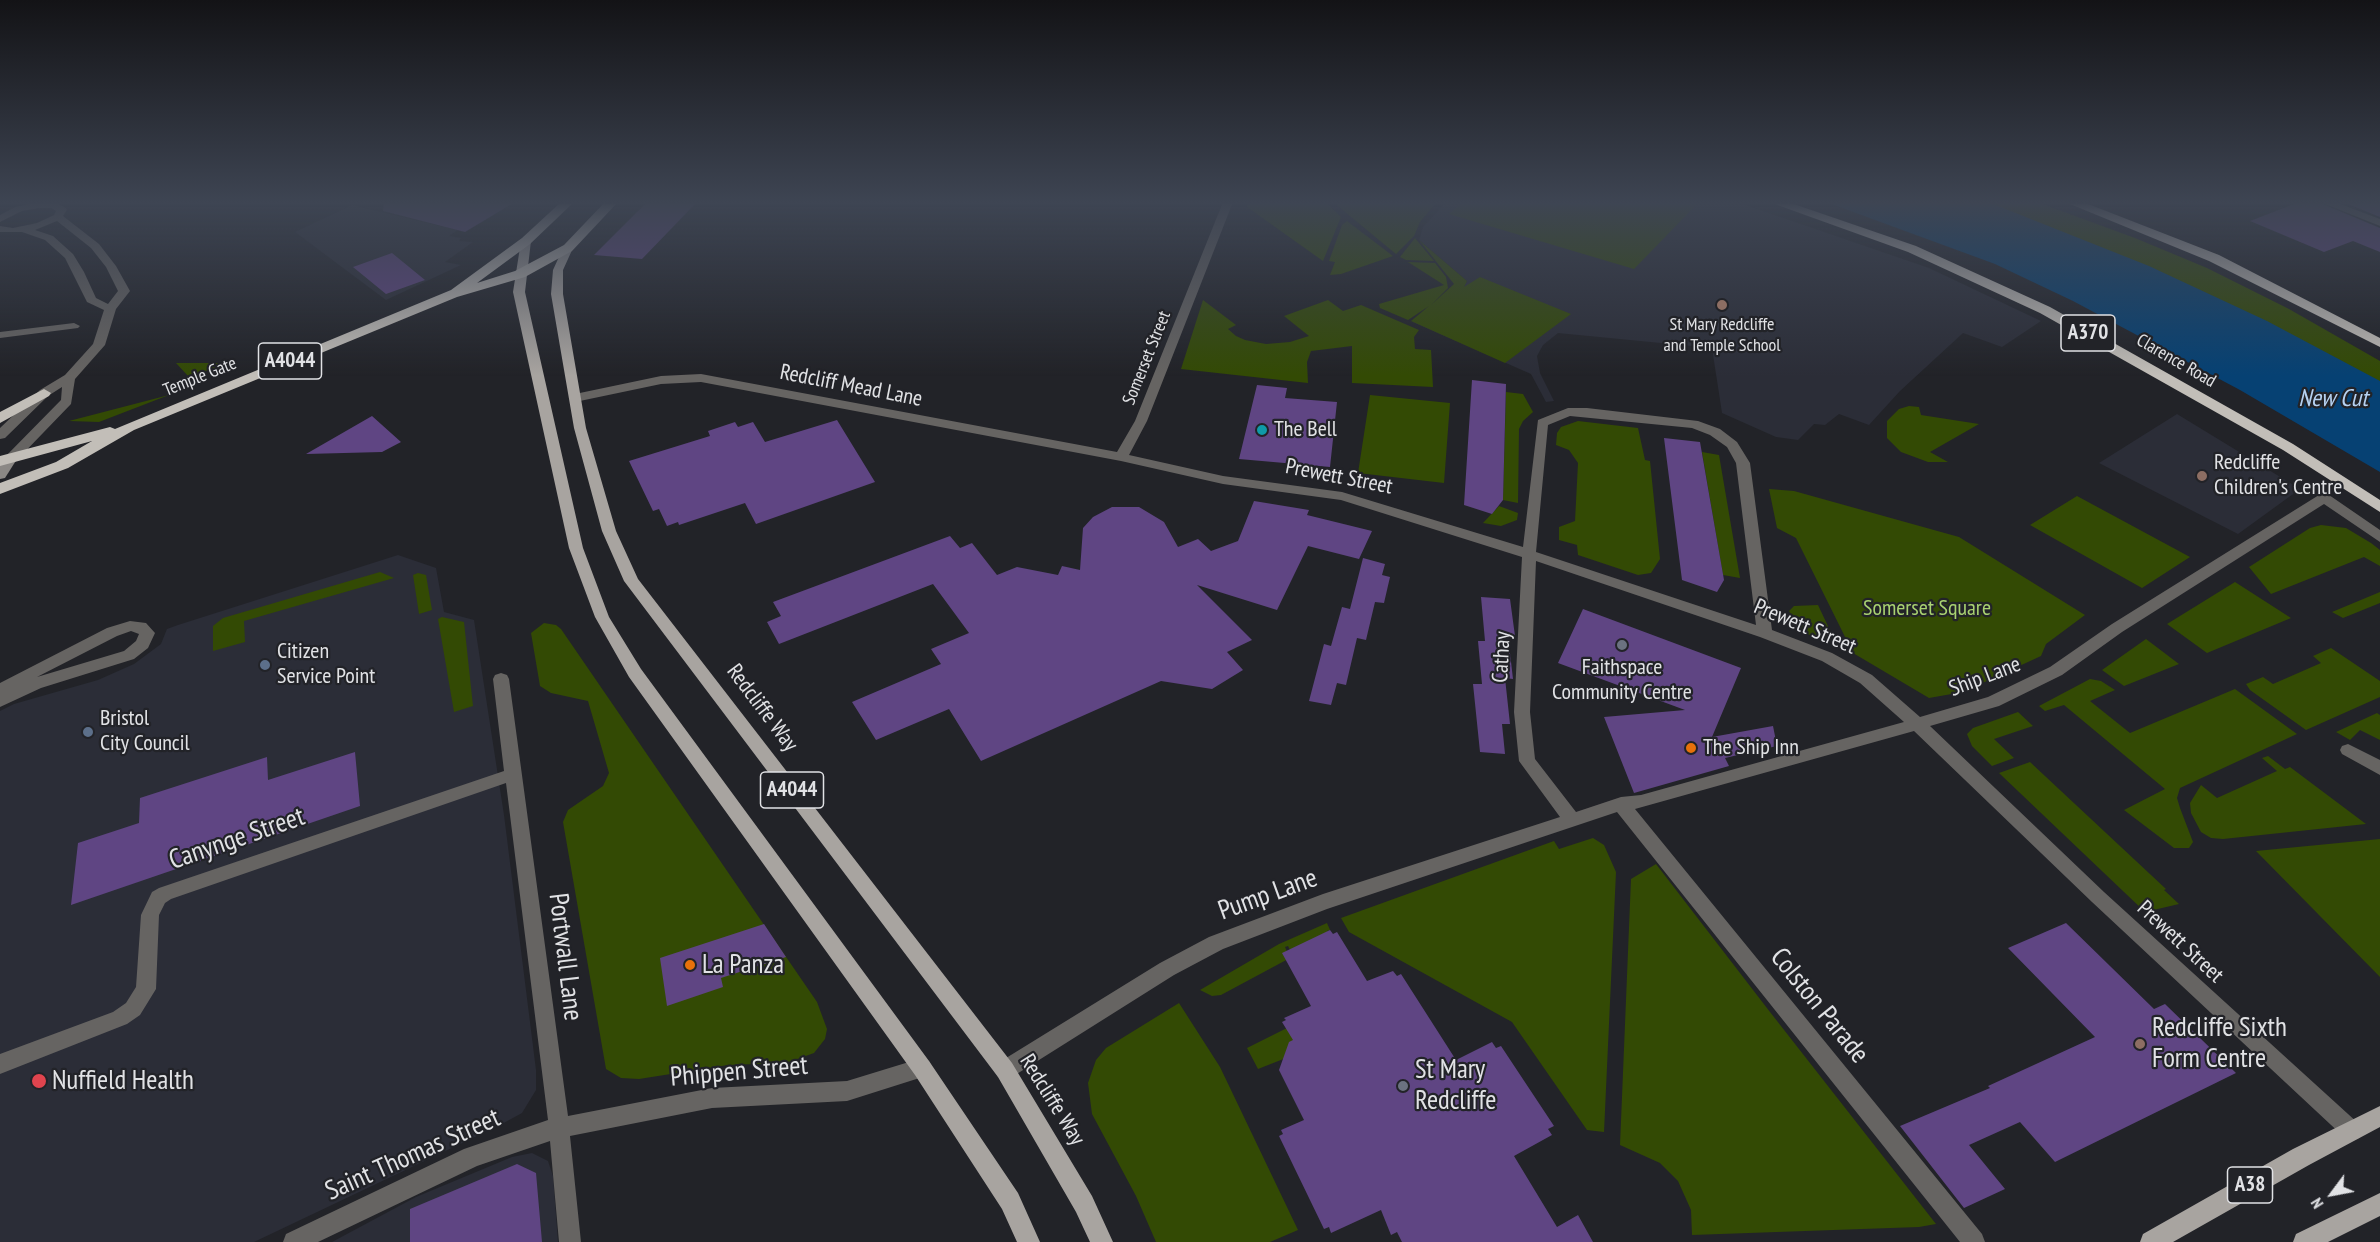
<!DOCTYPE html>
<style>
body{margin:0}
#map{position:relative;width:2380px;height:1242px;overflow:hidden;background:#222328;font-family:"PT Sans Narrow",sans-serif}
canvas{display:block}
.north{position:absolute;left:2302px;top:1164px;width:60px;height:60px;-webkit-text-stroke:4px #222328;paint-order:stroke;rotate:238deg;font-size:16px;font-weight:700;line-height:24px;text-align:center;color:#e1e2e5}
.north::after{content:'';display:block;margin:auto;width:21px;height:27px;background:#e1e2e5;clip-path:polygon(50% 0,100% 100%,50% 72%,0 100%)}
</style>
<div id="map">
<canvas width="2380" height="1242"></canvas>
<div class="north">N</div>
</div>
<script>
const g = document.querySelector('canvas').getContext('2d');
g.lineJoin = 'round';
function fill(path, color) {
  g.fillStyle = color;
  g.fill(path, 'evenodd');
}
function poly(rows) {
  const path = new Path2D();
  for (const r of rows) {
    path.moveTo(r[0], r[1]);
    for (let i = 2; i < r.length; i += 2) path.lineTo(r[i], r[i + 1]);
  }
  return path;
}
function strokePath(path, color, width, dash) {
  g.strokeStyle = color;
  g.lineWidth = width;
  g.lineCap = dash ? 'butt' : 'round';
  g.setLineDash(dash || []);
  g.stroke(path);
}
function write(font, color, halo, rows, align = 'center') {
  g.font = font + ' "PT Sans Narrow",sans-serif';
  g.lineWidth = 4.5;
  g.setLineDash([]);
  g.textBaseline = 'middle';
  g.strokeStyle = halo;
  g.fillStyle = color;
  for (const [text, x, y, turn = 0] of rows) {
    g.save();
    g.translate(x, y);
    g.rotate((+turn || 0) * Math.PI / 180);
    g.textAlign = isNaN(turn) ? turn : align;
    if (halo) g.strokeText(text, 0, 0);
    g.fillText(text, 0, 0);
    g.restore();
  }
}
fill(poly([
 [1446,202,1737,202,1929,268,2041,321,2002,347,1963,333,1900,391,1869,425,1839,414,1825,425,1814,424,1798,440,1776,437,1722,413,1712,348,1558,333,1543,345,1537,356,1540,373,1554,401,1546,402,1531,374,1413,322,1463,288,1467,281,1419,240,1423,227],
 [352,205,458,230,449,236,461,238,459,241,473,242,445,262,461,265,386,300,295,232],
 [2177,414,2300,489,2238,534,2099,463],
 [398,555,436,568,444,612,474,620,504,815,536,1070,536,1090,522,1113,500,1125,254,1242,0,1242,0,711,14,704,98,680,134,664,161,644,167,629,178,625],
 [532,1153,548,1161,553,1176,558,1242,332,1242,416,1197,512,1157]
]), '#2b2d37');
fill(poly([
 [1248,202,1326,202,1341,217,1323,261,1247,207],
 [1333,202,1437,202,1420,222,1414,236,1396,254],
 [1463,202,1699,202,1634,269,1449,214],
 [1950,202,2037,202,2135,238,2207,268,2289,309,2380,361,2380,389],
 [1347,221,1393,256,1341,274,1330,275,1335,262,1329,261,1342,225],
 [1415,238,1434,261,1406,260,1400,257],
 [1419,240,1467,281,1464,287,1480,277,1571,314,1505,363,1411,321,1429,306,1408,320,1380,308,1379,304,1444,285,1408,262,1435,263,1446,277,1448,288,1431,305,1454,284],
 [1203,300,1236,325,1228,329,1236,336,1245,340,1266,344,1290,342,1309,336,1284,316,1328,300,1343,311,1361,305,1419,330,1414,337,1415,349,1431,350,1433,387,1352,383,1352,346,1311,351,1307,362,1308,383,1181,369],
 [176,363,233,363,188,376],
 [1506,392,1523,394,1533,412,1523,421,1519,429,1518,503,1503,500],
 [169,395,99,422,69,421],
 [1370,395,1450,403,1444,483,1358,473],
 [1909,406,1919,407,1921,415,1979,424,1930,452,1948,462,1928,462,1901,452,1887,438,1887,421,1899,409],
 [1578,421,1638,428,1645,460,1650,461,1660,559,1651,573,1638,575,1578,555,1577,545,1559,540,1559,527,1575,521,1578,463,1569,450,1556,445,1557,433,1561,427],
 [1702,452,1719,455,1740,578,1723,575],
 [1769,489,1794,491,1959,537,2085,615,2046,644,2041,656,1963,692,1929,698,1853,653,1796,538,1777,528],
 [2077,496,2190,557,2142,588,2030,525],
 [1499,506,1518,513,1517,520,1501,526,1483,523],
 [2321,525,2346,528,2371,543,2380,550,2380,566,2364,557,2271,594,2249,567,2310,528],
 [380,572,394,578,244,621,245,642,213,651,213,626,223,618],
 [418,573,426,575,432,610,419,614,413,575],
 [2235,582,2291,618,2207,653,2167,624],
 [2380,592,2380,603,2343,618,2332,612],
 [1818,605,1836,643,1813,637,1800,630,1789,611,1794,606],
 [442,617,464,622,473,706,454,712,438,619],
 [544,623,556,625,561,629,817,1002,827,1029,825,1039,814,1053,786,1063,728,1065,639,1079,621,1078,606,1069,563,822,568,810,603,786,609,773,588,701,551,693,540,686,531,633],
 [2146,639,2179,664,2124,686,2102,670],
 [2331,648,2380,681,2380,697,2306,730,2250,690,2246,684,2263,677,2273,684,2321,663,2313,656],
 [2090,679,2101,681,2115,690,2090,701,2130,733,2235,689,2297,734,2180,788,2177,798,2180,808,2193,842,2189,848,2174,848,2124,810,2165,789,2064,705,2045,711,2039,706],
 [2018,712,2033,726,1994,739,2014,758,1992,766,1972,746,1967,734,1973,728],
 [2377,713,2380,715,2380,740,2360,730,2350,740,2336,732],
 [2268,756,2285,769,2290,767,2366,824,2223,839,2211,838,2201,832,2191,813,2190,803,2201,785,2217,798,2277,771,2262,758],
 [2030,762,2166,889,2164,890,2179,904,2145,912,1999,773],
 [1593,838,1604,845,1616,872,1604,1132,1587,1130,1512,1022,1349,932,1341,918,1554,841,1559,849],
 [2380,839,2380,977,2256,851],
 [1656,864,1770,1012,1936,1224,1919,1227,1692,1235,1691,1210,1678,1181,1660,1163,1620,1145,1631,879],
 [1327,923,1330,930,1327,931,1329,935,1290,950,1288,946,1285,947,1290,958,1221,995,1212,996,1200,990,1279,944],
 [1179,1003,1220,1067,1298,1230,1270,1242,1156,1242,1136,1196,1092,1114,1088,1083,1096,1060,1106,1048],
 [1289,1027,1295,1040,1291,1056,1258,1069,1247,1048]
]), '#334a04');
fill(poly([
 [1826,202,1988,202,2149,266,2267,321,2380,381,2380,472,2240,390,2073,301,1995,264]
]), '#064173');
fill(poly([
 [384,202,515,202,465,232,383,211],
 [647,202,697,202,642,259,594,255],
 [2299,202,2318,202,2380,228,2380,252,2353,241,2324,252,2250,221],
 [2343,202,2380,202,2380,217],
 [392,253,425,280,386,294,353,267],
 [1472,380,1506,384,1503,500,1492,514,1464,505],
 [1257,385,1287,388,1285,398,1337,402,1330,467,1239,459],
 [372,416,401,442,382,452,306,454],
 [837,420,875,482,756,524,745,503,679,525,678,522,667,526,659,509,653,511,629,461,710,436,708,431,735,422,738,427,753,422,765,442],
 [1664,438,1700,442,1724,580,1717,592,1682,580],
 [1254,501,1309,510,1307,515,1372,531,1359,559,1308,546,1277,610,1197,585,1252,640,1227,652,1243,670,1212,689,1161,681,981,761,949,709,876,740,852,702,941,664,931,649,969,633,933,584,779,644,767,622,781,616,773,602,950,536,960,548,972,543,997,575,1017,567,1058,575,1062,566,1080,570,1083,528,1093,517,1112,507,1139,507,1164,522,1178,547,1198,539,1211,551,1238,541],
 [1363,558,1385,564,1382,575,1390,577,1384,603,1375,602,1366,640,1357,638,1346,685,1337,683,1331,705,1309,701,1324,644,1331,646,1342,607,1350,609],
 [1481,597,1510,599,1515,636,1508,636,1513,679,1505,678,1510,724,1502,724,1505,754,1480,752,1473,684,1482,684,1478,641,1485,641],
 [1583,609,1741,668,1712,737,1773,726,1777,746,1725,758,1729,766,1634,793,1604,717,1685,710,1558,663],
 [355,752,360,806,71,905,78,843,139,823,140,798,267,757,268,780],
 [2066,923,2154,1009,2165,1004,2236,1073,2055,1162,2020,1122,1969,1145,2005,1189,1964,1208,1900,1126,1990,1088,1988,1086,2095,1037,2008,948],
 [764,924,786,957,721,978,723,987,667,1006,660,958],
 [1330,930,1333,934,1337,932,1367,981,1393,971,1397,976,1401,974,1456,1060,1492,1042,1496,1048,1501,1046,1554,1126,1548,1129,1552,1135,1514,1156,1557,1227,1578,1215,1593,1242,1402,1242,1397,1232,1391,1235,1381,1210,1331,1233,1329,1227,1324,1229,1279,1136,1283,1134,1281,1130,1304,1120,1279,1070,1289,1042,1293,1040,1282,1022,1286,1020,1284,1018,1311,1006,1282,953],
 [517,1164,536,1173,542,1242,410,1242,410,1209]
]), '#5f4583');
fill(poly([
 [38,202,55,202,66,208,67,210,63,216,99,244,116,266,130,291,116,309,105,345,75,379,71,404,15,462,10,463,3,459,61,400,62,387,48,396,5,438,0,439,0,428,40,390,65,375,93,344,104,310,87,302,65,258,45,240,22,232,0,232,0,226,13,228,37,223,54,215,56,211,51,208,40,208,22,211,0,222,0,215,15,207,38,202],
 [57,221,91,248,106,267,118,291,108,304,96,298,84,272,73,254,53,236,35,230,57,221],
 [1223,202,1233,202,1147,421,1129,455,1223,476,1342,492,1523,547,1538,420,1568,408,1587,408,1698,421,1720,429,1737,442,1750,463,1772,630,1832,653,1872,675,1920,717,1988,697,2050,667,2112,624,2319,495,2329,495,2380,530,2380,542,2324,504,2122,632,2062,675,1999,706,1930,726,2104,892,2359,1124,2363,1131,2359,1138,2352,1141,2345,1138,2092,902,1914,731,1635,809,1982,1234,1985,1242,1960,1242,1617,812,1327,909,1223,949,1174,975,1012,1077,1005,1080,998,1077,995,1070,998,1063,1160,963,1209,937,1323,894,1560,817,1519,761,1514,712,1522,557,1341,500,1223,484,1121,461,701,382,661,384,575,402,569,398,575,394,661,376,701,374,1117,452,1135,421,1223,202],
 [1570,416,1692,428,1710,435,1727,447,1736,463,1756,625,1536,552,1548,425,1570,416],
 [1536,561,1760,637,1822,661,1860,683,1904,722,1641,795,1621,797,1576,812,1535,759,1530,712,1536,561],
 [2320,202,2335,202,2380,219,2380,226,2320,202],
 [74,323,80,326,78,328,0,338,0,332,74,323],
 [130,621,146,623,155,633,148,648,134,659,41,688,0,707,0,683,107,628,130,621],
 [131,631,139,634,136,641,124,651,37,677,117,636,131,631],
 [501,673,507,675,509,679,568,1116,712,1088,847,1081,922,1058,929,1061,932,1068,929,1075,847,1101,712,1108,570,1136,581,1242,559,1242,550,1141,477,1166,318,1242,283,1242,286,1234,464,1149,548,1120,506,783,171,899,165,903,159,915,156,989,140,1015,127,1024,0,1074,0,1054,113,1012,126,1003,136,987,141,915,152,892,159,888,504,771,493,679,495,675,501,673],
 [2348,744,2380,760,2380,775,2342,754,2340,750,2342,746,2348,744]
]), '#666462');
fill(poly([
 [10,455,17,459,5,478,0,479,0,465,5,456,10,455]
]), '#8b8885');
fill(poly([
 [526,238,531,241,525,292,583,548,609,617,641,669,929,1061,1018,1193,1040,1242,1017,1242,1002,1209,915,1075,629,677,595,617,569,548,513,292,521,241,526,238],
 [568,245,573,248,563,270,563,294,586,428,616,531,638,579,1012,1063,1092,1196,1113,1242,1090,1242,1076,1212,998,1077,624,581,602,531,574,428,551,294,553,270,563,248,568,245],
 [2380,1106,2380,1127,2309,1165,2173,1242,2140,1242,2143,1234,2293,1149,2380,1106],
 [2380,1193,2380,1216,2328,1242,2293,1242,2296,1234,2380,1193]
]), '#a8a4a0');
fill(poly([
 [561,202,574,202,530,244,477,283,515,271,564,245,605,202,618,202,572,251,525,277,457,297,134,430,68,468,0,494,0,483,56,462,92,441,0,466,0,456,110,427,115,429,451,290,522,238,561,202],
 [1769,202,1788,202,1916,246,2050,307,2293,444,2380,500,2380,512,2283,450,2040,313,1908,252,1769,202],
 [2065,202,2083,202,2219,255,2380,338,2380,347,2209,261,2065,202],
 [44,389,51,393,49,396,0,423,0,412,44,389]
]), '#c2beb8');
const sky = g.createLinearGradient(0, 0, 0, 376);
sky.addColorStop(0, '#131316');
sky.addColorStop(0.54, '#3e4553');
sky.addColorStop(1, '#3e455300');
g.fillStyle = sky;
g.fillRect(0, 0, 2380, 376);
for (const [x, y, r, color] of [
 [1722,305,6,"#8d6e63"],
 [1262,430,6,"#0f9aa8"],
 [2202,476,6,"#8d6e63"],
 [1622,645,6,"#6b7280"],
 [265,665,6,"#5c6f8a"],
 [88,732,6,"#5c6f8a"],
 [1691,748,6,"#e8710a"],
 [690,965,6,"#e8710a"],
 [2140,1044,6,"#8d6e63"],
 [39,1081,8,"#e0444e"],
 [1403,1086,6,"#6b7280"]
]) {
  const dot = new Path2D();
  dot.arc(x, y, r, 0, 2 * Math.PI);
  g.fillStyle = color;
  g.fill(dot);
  strokePath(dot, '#222328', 2);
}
write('18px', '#e1e2e5', '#222328', [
 ["St Mary Redcliffe",1722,325],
 ["and Temple School",1722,346]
]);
write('18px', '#e1e2e5', '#222328', [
 ["Somerset Street",1147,358,-68],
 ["Clarence Road",2176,361,30],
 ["Temple Gate",200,377,-22]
]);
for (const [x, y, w] of [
 [2088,333,54],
 [290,361,63],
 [792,790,63],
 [2250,1185,45]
]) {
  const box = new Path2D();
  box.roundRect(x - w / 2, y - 18, w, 36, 4.5);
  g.fillStyle = '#222328';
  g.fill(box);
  strokePath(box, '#e1e2e5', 1.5);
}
write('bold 21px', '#e1e2e5', null, [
 ["A370",2088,333],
 ["A4044",290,361],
 ["A4044",792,790],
 ["A38",2250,1185]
]);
write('22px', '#e1e2e5', '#222328', [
 ["Redcliff Mead Lane",851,386,11],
 ["Prewett Street",1339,477,11],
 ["Prewett Street",1805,627,23],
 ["Cathay",1502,657,-87],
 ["Ship Lane",1985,677,-21],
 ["Redcliffe Way",762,708,53],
 ["Prewett Street",2180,942,43],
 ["Redcliffe Way",1052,1100,58]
]);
write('22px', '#e1e2e5', '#222328', [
 ["The Bell",1274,430],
 ["Redcliffe",2214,463],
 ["Children's Centre",2214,488],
 ["Citizen",277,652],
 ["Service Point",277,677],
 ["Faithspace",1622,668,"center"],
 ["Community Centre",1622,693,"center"],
 ["Bristol",100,719],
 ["City Council",100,744],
 ["The Ship Inn",1703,748]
], 'left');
write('22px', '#a9d271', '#222328', [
 ["Somerset Square",1927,609]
]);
write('italic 24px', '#b6d2f2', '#222328', [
 ["New Cut",2333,399]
]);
write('27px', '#e1e2e5', '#222328', [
 ["Canynge Street",237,839,-19],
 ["Pump Lane",1268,895,-20],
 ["Portwall Lane",565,957,83],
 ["Colston Parade",1819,1006,51],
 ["Phippen Street",739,1072,-5],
 ["Saint Thomas Street",413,1155,-24]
]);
write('27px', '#e1e2e5', '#222328', [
 ["La Panza",702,965],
 ["Redcliffe Sixth",2152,1028],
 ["Form Centre",2152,1059],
 ["St Mary",1415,1070],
 ["Redcliffe",1415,1101],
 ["Nuffield Health",52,1081]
], 'left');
</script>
